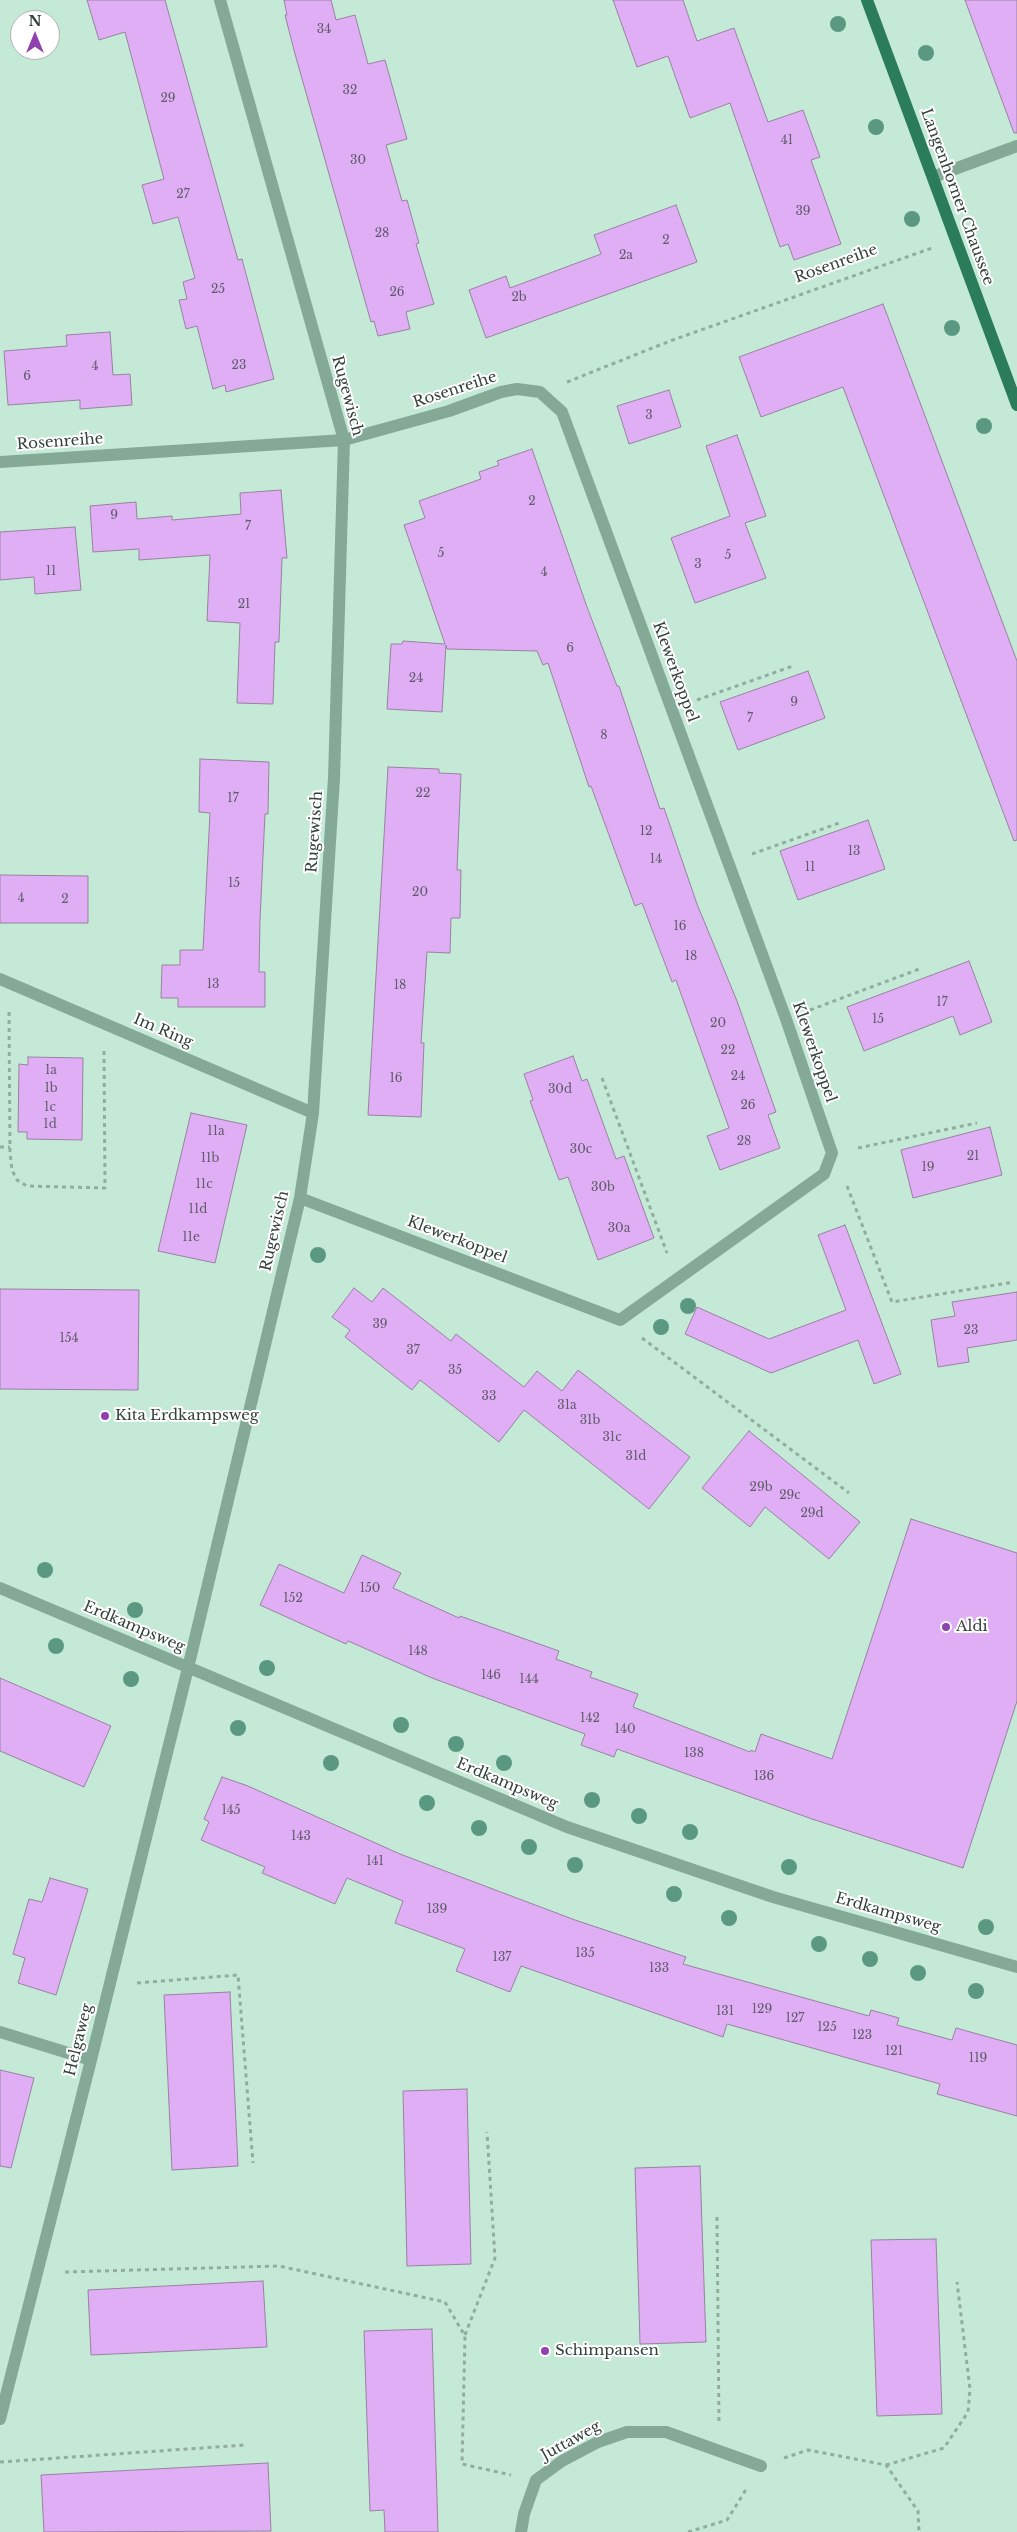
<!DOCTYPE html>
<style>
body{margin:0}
#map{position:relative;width:1017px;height:2532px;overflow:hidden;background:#c5e9d7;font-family:"Libre Baskerville",serif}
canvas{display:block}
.north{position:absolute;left:10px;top:10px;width:50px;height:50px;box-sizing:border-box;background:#fff;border:1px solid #adb3b0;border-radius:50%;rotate:0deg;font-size:14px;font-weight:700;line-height:20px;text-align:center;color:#33413a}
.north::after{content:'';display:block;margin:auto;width:18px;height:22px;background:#9140af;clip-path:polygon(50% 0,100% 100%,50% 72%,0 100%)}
</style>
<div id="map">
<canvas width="1017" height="2532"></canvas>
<div class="north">N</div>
</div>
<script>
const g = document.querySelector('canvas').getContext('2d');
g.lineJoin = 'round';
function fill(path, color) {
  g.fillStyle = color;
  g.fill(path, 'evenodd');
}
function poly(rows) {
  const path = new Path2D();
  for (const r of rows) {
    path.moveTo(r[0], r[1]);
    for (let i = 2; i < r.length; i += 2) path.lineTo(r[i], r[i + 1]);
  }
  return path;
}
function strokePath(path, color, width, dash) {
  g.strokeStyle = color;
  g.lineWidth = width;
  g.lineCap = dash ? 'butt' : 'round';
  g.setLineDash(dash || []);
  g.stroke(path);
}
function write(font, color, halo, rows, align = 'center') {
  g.font = font + ' "Libre Baskerville",serif';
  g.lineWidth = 4;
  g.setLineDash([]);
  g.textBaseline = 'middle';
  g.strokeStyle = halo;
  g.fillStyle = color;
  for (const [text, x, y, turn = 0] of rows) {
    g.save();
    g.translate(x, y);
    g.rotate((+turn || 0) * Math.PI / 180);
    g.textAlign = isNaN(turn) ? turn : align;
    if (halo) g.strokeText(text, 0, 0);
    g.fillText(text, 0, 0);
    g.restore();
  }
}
const building = poly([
 [87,0,165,0,238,260,242,259,274,379,226,392,225,385,213,389,197,326,186,329,179,300,187,299,183,282,195,278,178,217,153,224,142,185,164,179,125,32,99,40,87,0],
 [284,0,331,0,336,20,355,15,368,64,385,60,407,139,386,145,402,201,407,200,419,243,416,244,434,304,406,312,410,329,378,336,374,321,371,322,295,54,285,15,287,15,284,0],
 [613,0,683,0,697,41,734,28,768,122,803,110,820,157,811,160,841,244,794,260,788,244,780,247,730,103,690,118,668,56,637,67,613,0],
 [965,0,1017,0,1017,133,1014,133,965,0],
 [676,205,697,262,486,338,469,290,506,276,510,288,601,254,594,235,676,205],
 [883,304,1017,661,1017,840,1014,841,843,387,761,417,739,357,883,304],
 [110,332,113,375,130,374,132,405,80,409,80,400,8,405,4,351,67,346,66,335,110,332],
 [669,390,681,427,629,444,617,406,669,390],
 [737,435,766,516,745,523,766,578,695,603,671,538,730,516,706,446,737,435],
 [532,449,587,607,617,686,619,686,660,809,664,808,697,904,737,1001,776,1112,768,1115,780,1148,720,1170,707,1136,729,1128,676,980,672,982,642,903,635,906,591,786,589,787,548,663,543,665,537,651,447,649,446,645,442,712,387,709,391,644,402,644,403,641,445,644,404,525,425,518,419,501,481,479,479,472,499,465,497,461,532,449],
 [281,490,287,558,282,558,279,642,275,642,273,704,237,703,240,623,207,621,210,555,139,560,139,549,93,552,90,506,136,502,137,519,172,516,172,520,241,514,240,493,281,490],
 [75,527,81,590,35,594,34,577,0,580,0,532,75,527],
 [808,671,825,718,738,750,720,702,808,671],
 [200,759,269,762,268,814,265,814,260,920,259,972,265,972,265,1007,178,1007,178,998,161,998,162,965,180,965,180,950,203,950,210,813,199,812,200,759],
 [388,767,439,769,439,773,461,774,457,870,461,870,460,918,451,918,450,953,427,952,421,1043,424,1043,421,1117,368,1115,388,767],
 [868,820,885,869,798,900,780,851,868,820],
 [0,875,88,876,88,923,0,923,0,875],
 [969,961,992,1022,960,1035,953,1016,864,1051,847,1007,969,961],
 [573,1056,582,1081,587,1079,616,1159,624,1156,654,1238,598,1260,568,1177,559,1180,530,1101,533,1100,524,1074,573,1056],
 [28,1057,83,1058,82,1140,27,1139,27,1132,18,1132,19,1064,28,1065,28,1057],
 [191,1113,247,1125,215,1263,158,1251,191,1113],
 [990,1127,1002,1175,913,1198,901,1150,990,1127],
 [845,1225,901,1374,874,1384,858,1340,771,1373,685,1334,697,1307,769,1339,846,1310,818,1235,845,1225],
 [354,1288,372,1302,383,1288,451,1341,456,1334,524,1387,537,1371,562,1391,578,1370,690,1457,649,1509,524,1410,499,1442,420,1380,412,1390,345,1337,350,1330,332,1317,354,1288],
 [0,1289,139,1290,138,1390,0,1389,0,1289],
 [1017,1292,1017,1340,967,1348,969,1362,938,1367,931,1320,955,1316,952,1302,1017,1292],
 [749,1431,860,1522,829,1559,765,1507,750,1527,702,1488,749,1431],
 [911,1519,1017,1553,1017,1701,963,1868,812,1819,617,1749,614,1757,581,1745,585,1734,432,1678,348,1641,346,1644,260,1605,279,1564,344,1593,362,1555,401,1573,393,1588,459,1618,460,1616,559,1651,556,1659,592,1672,590,1677,638,1694,633,1707,750,1752,751,1750,755,1752,761,1734,832,1759,911,1519],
 [0,1678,111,1726,84,1787,0,1751,0,1678],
 [222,1777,248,1786,400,1854,575,1920,686,1957,683,1964,869,2016,871,2010,899,2018,897,2025,952,2040,956,2028,1017,2045,1017,2116,937,2094,940,2084,727,2024,723,2037,521,1966,510,1992,456,1971,465,1949,395,1923,403,1901,347,1878,335,1904,262,1873,265,1867,201,1840,209,1822,204,1819,222,1777],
 [50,1878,88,1889,56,1995,18,1983,25,1958,13,1954,29,1899,42,1902,50,1878],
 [230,1992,238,2166,172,2170,164,1995,230,1992],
 [0,2070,34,2078,11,2168,0,2166,0,2070],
 [467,2089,471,2264,407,2266,403,2091,467,2089],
 [700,2166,706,2342,640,2344,635,2168,700,2166],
 [936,2239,942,2414,877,2416,871,2240,936,2239],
 [263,2281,267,2347,91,2355,88,2290,263,2281],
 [432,2329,438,2532,385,2532,384,2510,370,2511,364,2331,432,2329],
 [268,2463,271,2531,44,2532,41,2475,268,2463]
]);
fill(building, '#e0aef5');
strokePath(building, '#96839e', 1);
strokePath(poly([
 [567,382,670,341,932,248],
 [697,700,793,666],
 [752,854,842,822],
 [810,1010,922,968],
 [9,1012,10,1153,12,1170,17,1180,27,1186,105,1188,104,1051],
 [602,1078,667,1253],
 [0,1147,10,1147],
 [858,1148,977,1123],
 [847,1186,892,1302,1014,1282],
 [642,1338,849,1493],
 [137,1983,238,1975,253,2163],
 [717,2217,719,2424],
 [65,2272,279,2266,445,2302,465,2336,462,2464,511,2475],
 [465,2335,495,2258,487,2132],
 [784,2458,808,2450,886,2465,918,2511,919,2532],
 [0,2462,245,2445],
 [886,2465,944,2448,968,2412,970,2389,957,2282],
 [688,2532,727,2520,747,2488]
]), '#91ad9f', 3, [4, 4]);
strokePath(poly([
 [933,177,1017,146],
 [0,462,344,440,449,411,501,392,517,389,540,392,562,412,786,1019,832,1153,824,1174,620,1320,300,1198],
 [0,979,313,1113],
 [0,1588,567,1827,773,1897,1017,1967],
 [0,2032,91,2060],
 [0,2419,91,2060,188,1668,300,1198,313,1113,334,778,344,440,220,0],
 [521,2532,524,2514,536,2480,562,2461,598,2442,627,2432,666,2432,761,2466]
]), '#84aa97', 12);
strokePath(poly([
 [867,0,1017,405]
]), '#2b7c5b', 12);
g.fillStyle = '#5b9881';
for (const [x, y] of [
 [838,24],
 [926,53],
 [876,127],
 [912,219],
 [952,328],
 [984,426],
 [318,1255],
 [688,1306],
 [661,1327],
 [45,1570],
 [135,1610],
 [56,1646],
 [267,1668],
 [131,1679],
 [401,1725],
 [238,1728],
 [456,1744],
 [331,1763],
 [504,1763],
 [592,1800],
 [427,1803],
 [639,1816],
 [479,1828],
 [690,1832],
 [529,1847],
 [575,1865],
 [789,1867],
 [674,1894],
 [729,1918],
 [986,1927],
 [819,1944],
 [870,1959],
 [918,1973],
 [976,1991]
]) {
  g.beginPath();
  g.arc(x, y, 8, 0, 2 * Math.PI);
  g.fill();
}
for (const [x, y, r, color] of [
 [105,1416,5,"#9140af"],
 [946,1627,5,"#9140af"],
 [545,2351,5,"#9140af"]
]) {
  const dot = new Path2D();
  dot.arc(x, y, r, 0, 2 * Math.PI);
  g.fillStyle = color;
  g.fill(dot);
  strokePath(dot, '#fff', 2);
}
write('12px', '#5e5c69', null, [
 ["34",324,30],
 ["32",350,91],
 ["29",168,99],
 ["41",787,141],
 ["30",358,161],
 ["27",183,195],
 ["39",803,212],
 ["28",382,234],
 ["2",666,241],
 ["2a",626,256],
 ["25",218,290],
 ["26",397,293],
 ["2b",519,298],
 ["23",239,366],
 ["4",95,367],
 ["6",27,377],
 ["3",649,416],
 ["2",532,502],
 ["9",114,516],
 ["7",248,527],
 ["5",441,554],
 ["5",728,556],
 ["3",698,565],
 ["11",51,572],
 ["4",544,573],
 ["21",244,605],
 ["6",570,649],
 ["24",416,679],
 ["9",794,703],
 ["7",750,719],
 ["8",604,736],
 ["22",423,794],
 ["17",233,799],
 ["12",646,832],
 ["13",854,852],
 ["14",656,860],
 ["11",810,868],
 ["15",234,884],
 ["20",420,893],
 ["4",21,899],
 ["2",65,900],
 ["16",680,927],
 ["18",691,957],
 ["13",213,985],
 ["18",400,986],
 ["17",942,1003],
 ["15",878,1020],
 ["20",718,1024],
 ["22",728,1051],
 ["1a",51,1071],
 ["24",738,1077],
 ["16",396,1079],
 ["1b",51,1089],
 ["30d",560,1090],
 ["26",748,1106],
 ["1c",50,1108],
 ["1d",50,1125],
 ["11a",216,1132],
 ["28",744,1142],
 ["30c",581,1150],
 ["21",973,1157],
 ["11b",210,1159],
 ["19",928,1168],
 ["11c",204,1185],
 ["30b",603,1188],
 ["11d",198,1210],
 ["30a",619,1229],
 ["11e",191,1238],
 ["39",380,1325],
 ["23",971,1331],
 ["154",69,1339],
 ["37",413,1351],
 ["35",455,1371],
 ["33",489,1397],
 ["31a",567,1406],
 ["31b",590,1421],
 ["31c",612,1438],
 ["31d",636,1457],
 ["29b",761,1488],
 ["29c",790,1496],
 ["29d",812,1514],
 ["150",370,1589],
 ["152",293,1599],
 ["148",418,1652],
 ["146",491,1676],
 ["144",529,1680],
 ["142",590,1719],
 ["140",625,1730],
 ["138",694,1754],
 ["136",764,1777],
 ["145",231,1811],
 ["143",301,1837],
 ["141",375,1862],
 ["139",437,1910],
 ["135",585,1954],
 ["137",502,1958],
 ["133",659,1969],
 ["129",762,2010],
 ["131",725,2012],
 ["127",795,2019],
 ["125",827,2028],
 ["123",862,2036],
 ["121",894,2052],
 ["119",978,2059]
]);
write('15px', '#33413a', '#fff', [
 ["Langenhorner Chaussee",957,197,70],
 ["Rosenreihe",836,264,-20],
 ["Rosenreihe",455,390,-18],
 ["Rugewisch",347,396,75],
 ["Rosenreihe",60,442,-4],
 ["Klewerkoppel",675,672,70],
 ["Rugewisch",315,832,-86],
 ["Im Ring",163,1031,23],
 ["Klewerkoppel",814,1052,71],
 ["Rugewisch",275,1231,-77],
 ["Klewerkoppel",457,1240,21],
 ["Erdkampsweg",134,1627,23],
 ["Erdkampsweg",507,1784,23],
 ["Erdkampsweg",888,1913,16],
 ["Helgaweg",79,2040,-76],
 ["Juttaweg",571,2441,-29]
]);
write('15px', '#33413a', '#fff', [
 ["Kita Erdkampsweg",115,1416],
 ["Aldi",956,1627],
 ["Schimpansen",555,2351]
], 'left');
</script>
